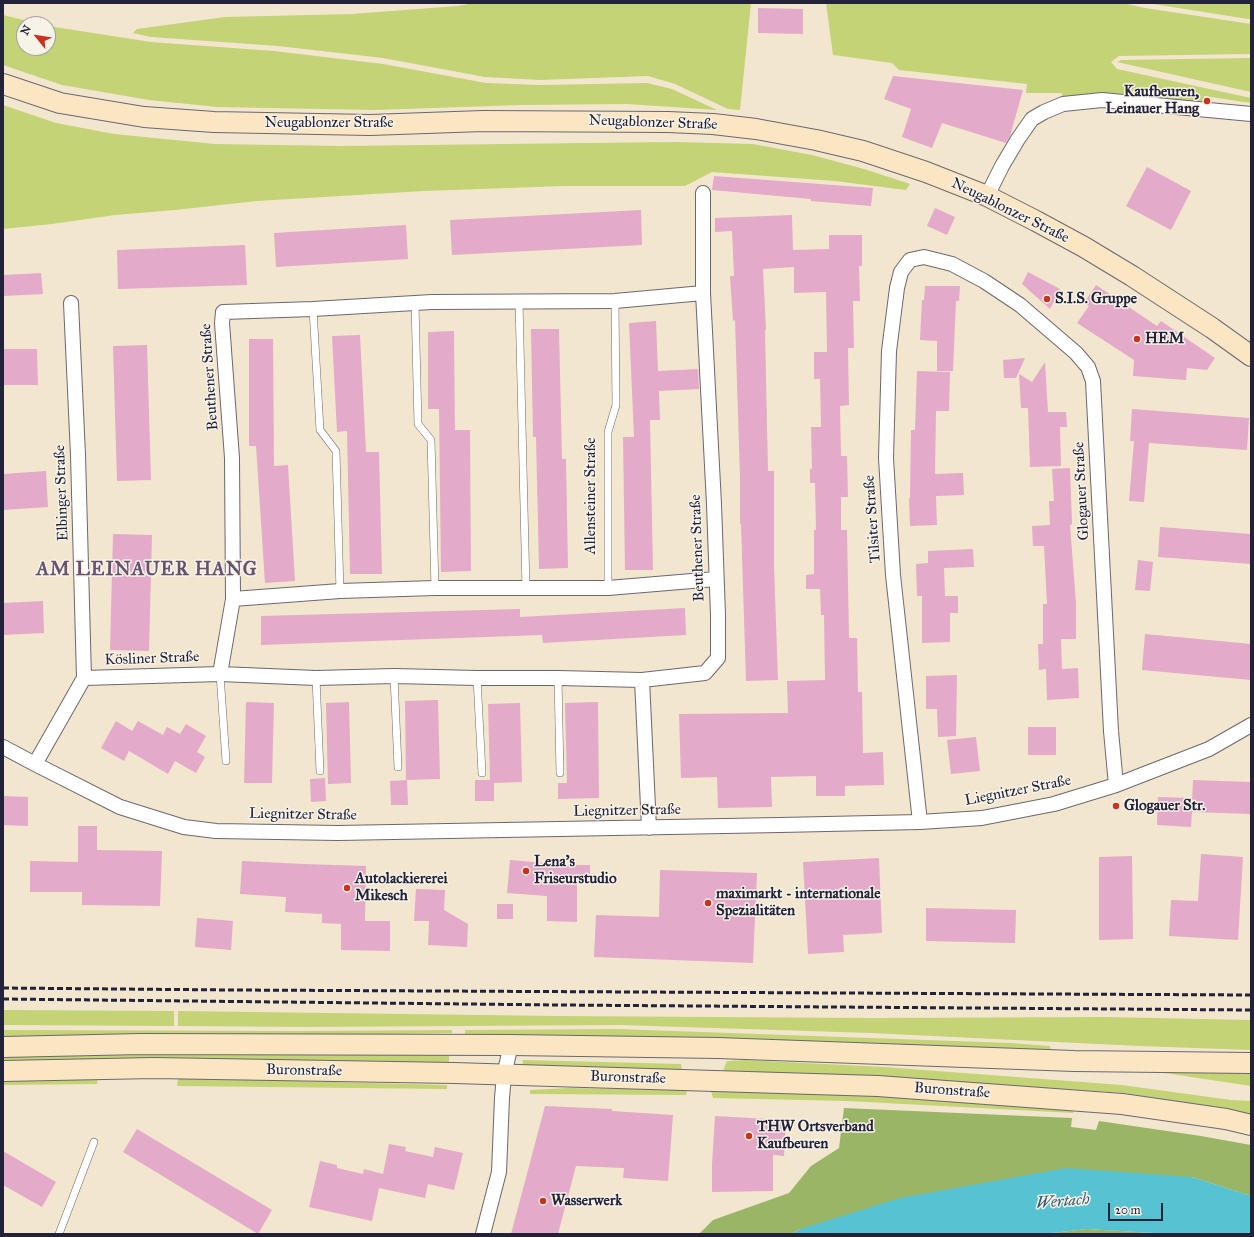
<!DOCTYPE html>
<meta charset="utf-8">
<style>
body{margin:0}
#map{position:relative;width:1254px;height:1237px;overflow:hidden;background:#f3e6cf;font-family:"IM FELL Great Primer",serif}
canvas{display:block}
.frame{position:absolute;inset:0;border:4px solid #22223b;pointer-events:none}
.north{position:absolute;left:16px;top:16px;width:40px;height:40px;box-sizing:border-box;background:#f7f3e8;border:1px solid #a29fa3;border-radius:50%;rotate:300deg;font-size:11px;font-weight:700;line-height:16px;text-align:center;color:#22223b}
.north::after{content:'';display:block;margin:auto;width:14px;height:18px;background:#c8321e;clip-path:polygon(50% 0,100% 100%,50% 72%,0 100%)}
.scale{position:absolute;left:1108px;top:1203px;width:55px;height:18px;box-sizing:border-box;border:2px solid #22223b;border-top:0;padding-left:5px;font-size:12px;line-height:14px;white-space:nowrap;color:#22223b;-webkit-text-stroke:3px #f7f3e8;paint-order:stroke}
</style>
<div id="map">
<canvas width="1254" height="1237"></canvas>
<div class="frame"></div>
<div class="north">N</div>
<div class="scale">20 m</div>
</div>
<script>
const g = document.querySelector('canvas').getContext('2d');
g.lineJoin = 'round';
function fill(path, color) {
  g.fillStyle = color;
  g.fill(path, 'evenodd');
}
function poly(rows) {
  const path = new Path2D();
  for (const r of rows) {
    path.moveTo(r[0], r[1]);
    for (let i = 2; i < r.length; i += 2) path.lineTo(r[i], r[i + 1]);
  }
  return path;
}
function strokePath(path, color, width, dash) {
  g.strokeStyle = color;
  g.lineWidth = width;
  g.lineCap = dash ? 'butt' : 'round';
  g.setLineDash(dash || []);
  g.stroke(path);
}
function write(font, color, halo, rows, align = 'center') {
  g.font = font + ' "IM FELL Great Primer",serif';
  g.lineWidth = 3;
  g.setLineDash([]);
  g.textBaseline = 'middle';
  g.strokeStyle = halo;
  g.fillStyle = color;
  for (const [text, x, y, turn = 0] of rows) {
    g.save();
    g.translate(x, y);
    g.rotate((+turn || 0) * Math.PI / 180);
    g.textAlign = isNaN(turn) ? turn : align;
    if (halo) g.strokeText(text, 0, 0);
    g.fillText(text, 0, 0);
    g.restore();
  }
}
fill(poly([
 [474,3,751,3,740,110,728,109,675,84,648,76,540,80,485,77,383,58,278,46,151,37,133,33,137,29,225,17,352,14,457,6],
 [826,3,1122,3,1145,8,1251,24,1251,54,1119,56,1111,62,1117,69,1251,98,1251,103,1204,96,1203,102,1103,95,1062,99,1062,93,1026,93,1027,84,899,70,892,63,833,55],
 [1147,3,1251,3,1251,19,1248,19],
 [3,15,40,24,24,24,24,48,48,48,48,26,151,42,274,51,383,64,486,83,540,85,647,83,672,89,717,110,627,104,521,105,375,110,217,107,149,100,62,85,3,65],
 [1251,58,1251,92,1117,62,1121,60],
 [3,105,56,123,114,134,215,144,342,146,586,143,677,142,753,144,812,155,864,169,910,184,906,190,835,181,712,172,685,186,564,186,424,191,257,201,175,210,115,215,52,224,3,229],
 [3,1010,174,1011,174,1026,3,1025],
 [178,1011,556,1016,872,1018,1106,1017,1251,1020,1251,1050,1139,1046,871,1033,620,1025,304,1027,178,1026],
 [618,1029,1011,1043,1050,1046,1051,1051,515,1036,465,1034,465,1030],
 [3,1030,302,1031,452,1030,452,1033,178,1038,3,1039],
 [449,1053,449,1064,3,1064,3,1056],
 [523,1060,681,1064,682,1071,522,1067],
 [746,1060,884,1067,1122,1085,1231,1100,1251,1101,1251,1115,1229,1109,1123,1093,880,1077,723,1071,727,1061],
 [1145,1070,1251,1071,1251,1086],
 [98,1077,97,1084,3,1085,3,1078],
 [178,1078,447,1085,447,1089,177,1086],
 [568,1088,687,1090,686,1095,530,1094,530,1090],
 [711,1091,875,1093,1073,1108,1073,1113,847,1101,713,1098]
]), '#c4d375');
fill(poly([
 [844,1108,1072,1118,1071,1127,1096,1130,1099,1121,1201,1136,1251,1145,1251,1196,1192,1177,800,1229,791,1234,699,1234,713,1220,789,1193,811,1166,839,1148],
 [1087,1229,1171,1234,1043,1234]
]), '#9bb566');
fill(poly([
 [1066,1168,1192,1177,1251,1196,1251,1234,1171,1234,1087,1229,1043,1234,791,1234,800,1229,900,1198]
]), '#57c2d1');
fill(poly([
 [758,8,803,9,803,34,758,33],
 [893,76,1023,90,1010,136,1006,143,942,123,932,148,902,137,911,109,884,99],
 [1147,167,1191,191,1171,230,1126,206],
 [714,176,873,188,871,206,811,201,811,199,712,190],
 [935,208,955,217,947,235,927,226],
 [641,210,642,245,452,255,450,220],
 [792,215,793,250,829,249,829,235,862,235,862,266,859,266,860,301,853,301,854,348,848,348,849,405,840,406,841,456,847,456,848,497,841,497,841,530,847,530,849,638,857,638,858,692,862,692,863,753,883,752,884,785,845,786,845,796,816,796,816,776,771,777,772,807,718,808,717,777,681,778,679,714,788,713,787,681,825,680,824,615,821,615,820,589,806,589,806,575,814,574,814,530,816,530,815,483,810,483,810,469,812,469,811,427,821,427,820,379,814,379,814,352,827,352,826,292,794,293,794,267,763,269,766,330,765,330,768,471,774,471,774,566,778,680,746,681,741,524,740,524,740,477,735,320,733,321,730,276,734,276,732,231,715,232,715,218],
 [406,225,408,259,276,267,274,233],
 [245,245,247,285,118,289,117,250],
 [1028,272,1060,289,1050,309,1022,284],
 [41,273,43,294,3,296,3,275],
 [1096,285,1157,326,1161,321,1215,358,1207,370,1187,368,1186,380,1133,376,1134,360,1077,323,1089,306,1084,303],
 [925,286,960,286,959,301,956,301,953,371,937,371,937,341,920,340,922,300,924,300],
 [656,321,658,371,698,369,699,389,659,391,660,420,650,420,653,570,625,570,623,437,634,437,629,323],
 [531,329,559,329,562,459,566,459,568,568,539,569,536,437,533,437],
 [454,331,455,430,470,430,471,571,441,572,439,409,428,409,428,332],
 [360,335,366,452,379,452,382,574,350,574,347,431,337,432,332,336],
 [249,339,273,339,274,466,288,465,295,581,265,583,256,446,249,446],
 [147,345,151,480,117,481,113,346],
 [3,349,37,349,38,385,3,385],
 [1025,358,1016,378,1004,378,1003,360],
 [1045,362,1048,412,1066,412,1067,427,1060,427,1061,466,1030,467,1028,408,1021,408,1019,374,1032,382],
 [917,371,950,372,949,411,936,411,935,474,963,473,964,495,936,496,937,525,910,526,909,498,910,498,911,430,915,430],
 [1132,409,1249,418,1247,450,1149,443,1144,502,1129,501,1134,441,1130,441],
 [1070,468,1072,524,1070,525,1076,603,1076,639,1061,639,1062,669,1078,668,1079,698,1047,700,1046,669,1039,670,1038,644,1043,644,1043,604,1047,604,1044,546,1033,546,1032,526,1050,525,1049,501,1054,501,1052,469],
 [46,471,48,507,3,510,3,474],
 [1160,527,1251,534,1251,564,1158,557],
 [113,534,152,535,149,651,110,650],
 [973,549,974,567,944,568,945,596,958,596,958,613,950,613,950,642,922,643,922,596,917,596,916,564,928,563,928,551],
 [1138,560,1153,562,1150,591,1135,590],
 [43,601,44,633,3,635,3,603],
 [685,608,686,635,543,643,542,635,261,645,261,616,520,609,520,617],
 [1145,634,1251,644,1251,680,1142,670],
 [957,675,956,736,938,737,937,709,926,709,926,676],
 [438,700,440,779,406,780,405,701],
 [246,702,274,703,272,783,244,783],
 [349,702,351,783,328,784,326,703],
 [598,702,599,798,558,799,558,783,567,783,565,703],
 [520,703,522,782,494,783,494,801,475,801,475,780,490,780,488,704],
 [116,721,132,731,138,721,163,735,167,727,180,734,186,724,206,736,197,752,205,757,196,773,175,761,168,774,129,751,124,761,101,748],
 [1028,727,1056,727,1056,755,1028,755],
 [976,737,980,771,951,774,947,740],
 [325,778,326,801,311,802,310,779],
 [407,780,408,805,391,805,390,781],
 [1193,780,1251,782,1251,814,1192,812,1191,827,1157,825,1158,797,1192,798,1192,802],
 [3,796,28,797,28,826,3,825],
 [78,826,97,826,97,850,162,851,160,906,82,905,82,892,30,892,30,861,78,862],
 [1201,854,1243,857,1238,940,1169,936,1171,900,1198,901],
 [1132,856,1133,939,1099,940,1099,857],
 [879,858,882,933,843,935,844,952,808,954,803,862],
 [510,860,546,863,546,865,590,865,590,884,577,884,577,922,547,921,547,896,507,893],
 [242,861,304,864,366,866,365,921,390,921,390,951,341,950,341,924,322,923,322,914,285,912,286,897,240,894],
 [660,870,757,873,753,963,594,957,596,915,659,917],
 [416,889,445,890,444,910,468,924,467,947,428,945,429,921,414,921],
 [497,904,513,904,513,919,497,919],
 [926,908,1016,910,1015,943,926,941],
 [197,918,233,921,231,950,195,947],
 [545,1106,612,1109,612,1111,673,1115,668,1181,623,1178,624,1168,576,1166,558,1234,511,1234],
 [715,1116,786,1120,784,1156,773,1155,773,1191,712,1192,712,1164],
 [137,1129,272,1210,258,1234,123,1152],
 [389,1144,406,1147,405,1151,433,1157,435,1147,463,1153,454,1190,428,1184,425,1198,379,1188,372,1221,309,1207,320,1161,337,1165,337,1168,363,1174,364,1169,383,1174],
 [3,1151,56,1182,42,1207,3,1185]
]), '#e3aac9');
const lane = poly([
 [519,302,526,589],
 [415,303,418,424,431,440,435,588],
 [313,309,320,430,336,451,340,591],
 [608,588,608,432,616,405,615,301],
 [220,674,226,761],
 [394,676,398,767],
 [316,678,320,771],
 [477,678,482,773],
 [558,678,560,773],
 [59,1234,94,1142]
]);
const street = poly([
 [987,196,1002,166,1018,139,1032,119,1044,112,1063,104,1102,100,1251,114],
 [703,293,703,193],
 [220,674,233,599],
 [84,678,220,674,316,678,394,676,477,678,558,678,642,680],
 [3,747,35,764,120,807,184,827,216,831,338,833,780,825,920,822,982,818,1054,804,1116,785,1209,749,1251,725],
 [35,764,84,678,78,455,71,303],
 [920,822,893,575,886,458,889,351,897,288,901,272,910,260,924,257,952,264,984,281,1020,305,1076,353,1088,367,1093,381,1111,731,1116,785],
 [649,828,642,680,705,673,718,658,718,615,714,504,703,293,615,301,432,302,313,309,223,312,222,323,232,458,233,599,340,591,435,588,608,588,716,579],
 [483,1234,499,1172,502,1098,504,1075,511,1045]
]);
const secondary = poly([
 [3,84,60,103,144,117,214,122,370,125,483,121,668,122,713,124,756,129,816,140,863,151,926,172,987,196,1036,221,1084,247,1132,276,1212,328,1251,356],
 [3,1047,141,1044,511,1045,718,1048,1074,1061,1251,1063],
 [3,1071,154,1068,454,1073,878,1086,1122,1104,1226,1119,1251,1125]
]);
strokePath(lane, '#6b676f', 8);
strokePath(street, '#6b676f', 16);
strokePath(secondary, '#6b676f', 22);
strokePath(lane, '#fff', 7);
strokePath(street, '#fff', 14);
strokePath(secondary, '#fbe6c4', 20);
strokePath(poly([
 [3,988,233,990,1251,995],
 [3,999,559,1005,1251,1010]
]), '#22223b', 3, [6, 3]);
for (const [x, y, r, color] of [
 [1207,101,4,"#c8321e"],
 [1047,299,4,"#c8321e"],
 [1137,339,4,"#c8321e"],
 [1116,806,4,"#c8321e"],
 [526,871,4,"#c8321e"],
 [347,888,4,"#c8321e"],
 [708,903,4,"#c8321e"],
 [749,1136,4,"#c8321e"],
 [543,1201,4,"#c8321e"]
]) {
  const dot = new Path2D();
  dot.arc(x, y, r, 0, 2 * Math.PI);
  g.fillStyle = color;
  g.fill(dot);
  strokePath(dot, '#f7f3e8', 1.5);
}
write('bold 15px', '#22223b', '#f7f3e8', [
 ["Kaufbeuren,",1199,92,"right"],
 ["Leinauer Hang",1199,109,"right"],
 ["S.I.S. Gruppe",1055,299],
 ["HEM",1145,339],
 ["Glogauer Str.",1124,806],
 ["Lena's",534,862],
 ["Friseurstudio",534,879],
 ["Autolackiererei",355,879],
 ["Mikesch",355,896],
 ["maximarkt - internationale",716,894],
 ["Spezialitäten",716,911],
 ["THW Ortsverband",757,1127],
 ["Kaufbeuren",757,1144],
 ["Wasserwerk",551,1201]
], 'left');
write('15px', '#22223b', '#f7f3e8', [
 ["Neugablonzer Straße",329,123],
 ["Neugablonzer Straße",653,123,2],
 ["Neugablonzer Straße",1010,211,26],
 ["Beuthener Straße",210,377,-94],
 ["Glogauer Straße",1082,491,-93],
 ["Elbinger Straße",62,493,-92],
 ["Allensteiner Straße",591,496,-90],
 ["Tilsiter Straße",873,519,-94],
 ["Beuthener Straße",698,548,-92],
 ["Kösliner Straße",152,659,-2],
 ["Liegnitzer Straße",1018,791,-11],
 ["Liegnitzer Straße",627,811,-1],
 ["Liegnitzer Straße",303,815,1],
 ["Buronstraße",304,1071,1],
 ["Buronstraße",628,1078,2],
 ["Buronstraße",952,1091,4]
]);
write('italic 16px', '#355a70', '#f7f3e8', [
 ["Wertach",1063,1202,-5]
]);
g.letterSpacing = '1px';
write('bold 19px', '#66526d', '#f7f3e8', [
 ["AM LEINAUER HANG",147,570]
]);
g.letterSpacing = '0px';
</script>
